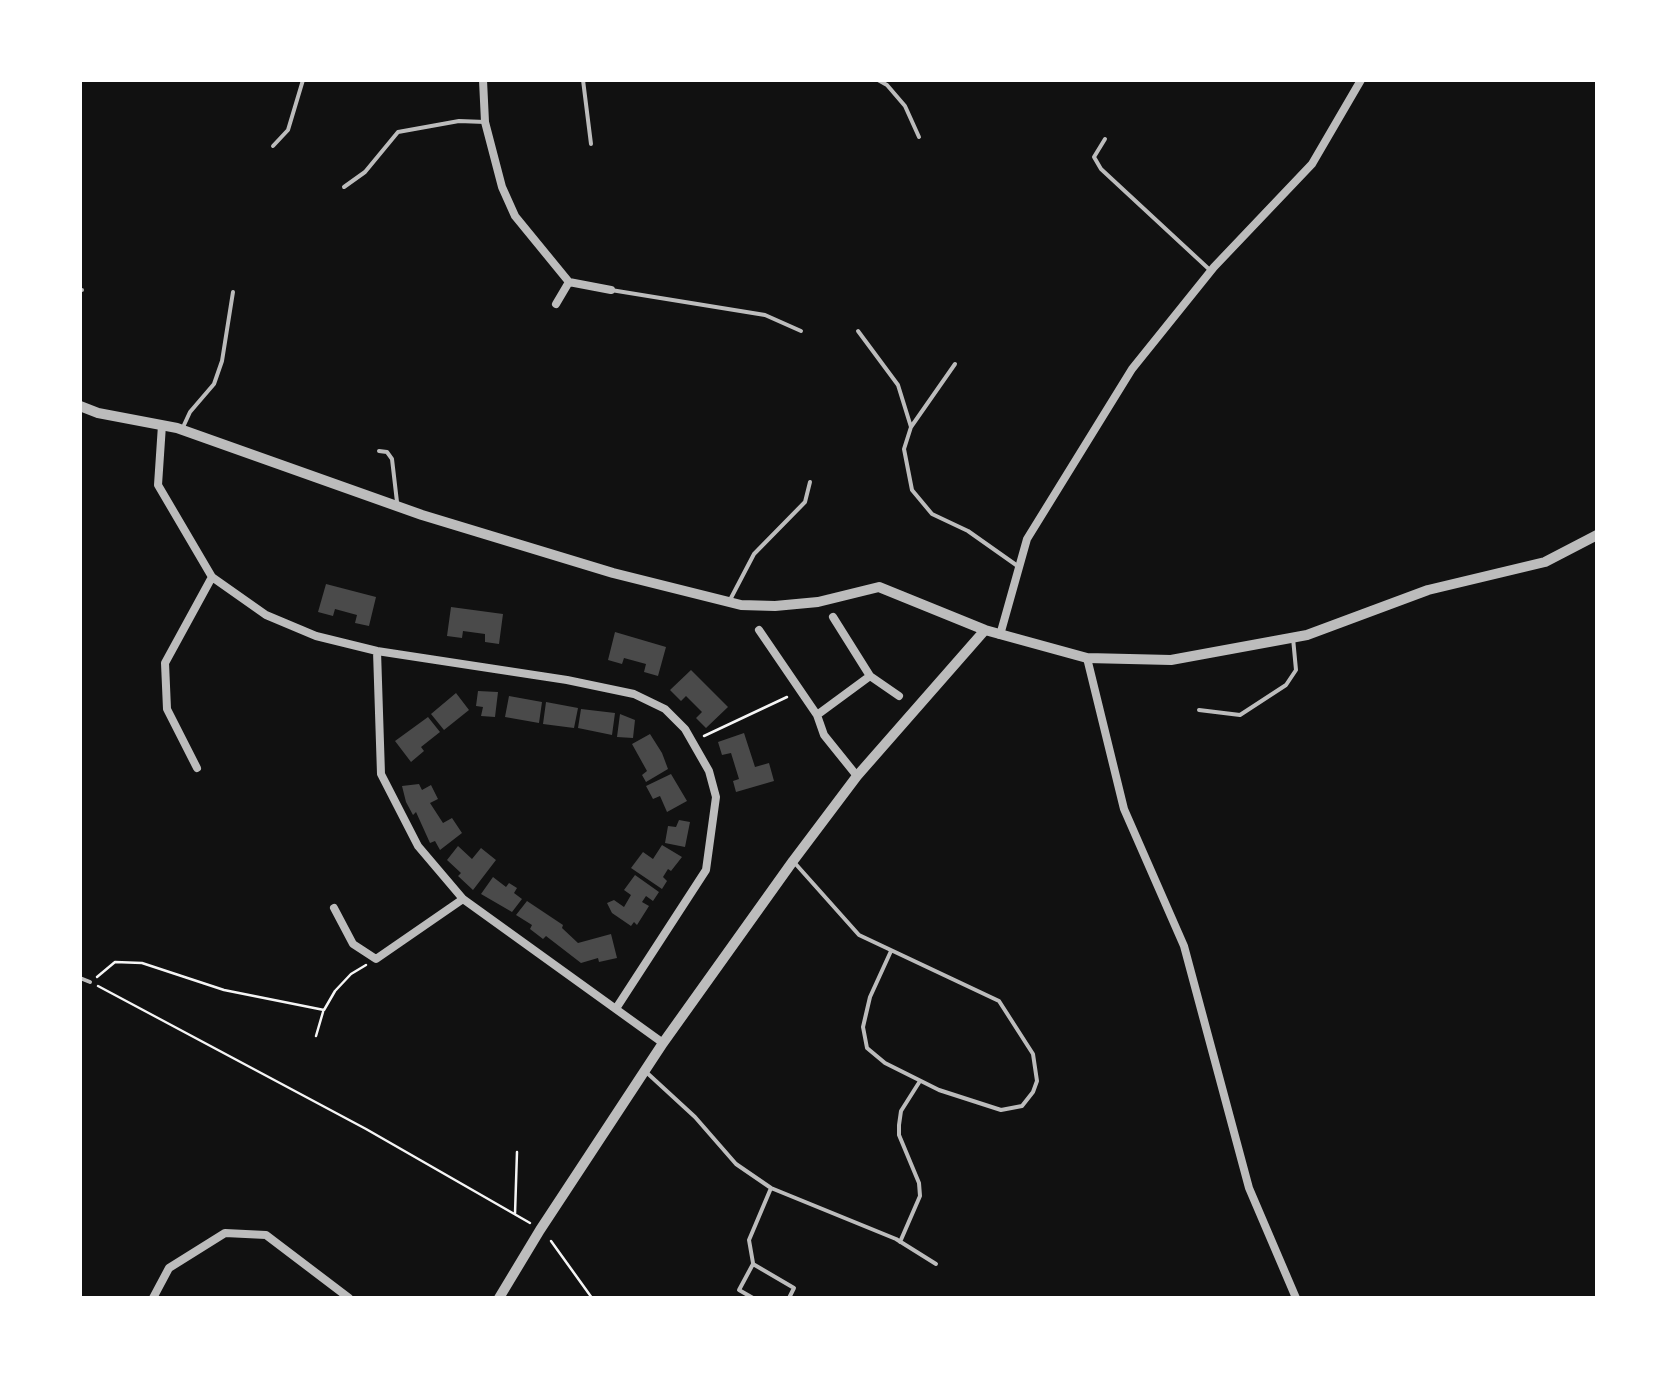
<!DOCTYPE html>
<style>
body{margin:0}
#map{position:relative;width:1677px;height:1378px;overflow:hidden;background:#111;font-family:Mulish,sans-serif}
canvas{display:block}
.frame{position:absolute;inset:0;border:82px solid #fff;pointer-events:none}
</style>
<div id="map">
<canvas width="1677" height="1378"></canvas>
<div class="frame"></div>
</div>
<script>
const g = document.querySelector('canvas').getContext('2d');
g.lineJoin = 'round';
function fill(path, color) {
  g.fillStyle = color;
  g.fill(path, 'evenodd');
}
function poly(rows) {
  const path = new Path2D();
  for (const r of rows) {
    path.moveTo(r[0], r[1]);
    for (let i = 2; i < r.length; i += 2) path.lineTo(r[i], r[i + 1]);
  }
  return path;
}
function strokePath(path, color, width, dash) {
  g.strokeStyle = color;
  g.lineWidth = width;
  g.lineCap = dash ? 'butt' : 'round';
  g.setLineDash(dash || []);
  g.stroke(path);
}
fill(poly([
 [326,584,376,597,369,626,355,623,357,615,335,609,333,616,318,612],
 [451,607,503,614,499,644,485,642,485,634,463,631,462,638,447,636],
 [615,632,666,647,658,676,644,672,646,664,624,658,622,664,608,660],
 [691,670,728,707,706,728,696,718,702,712,686,696,681,701,670,690],
 [478,691,498,692,495,717,481,716,483,707,476,706],
 [456,693,469,710,444,730,431,714],
 [509,696,542,702,539,723,505,717],
 [546,702,578,708,574,728,543,724],
 [581,709,615,713,612,735,578,728],
 [620,714,635,720,633,738,617,737],
 [428,717,440,732,421,747,424,751,411,762,395,741],
 [744,733,755,767,769,763,774,781,736,792,733,781,739,779,731,753,722,755,718,742],
 [650,734,662,753,668,769,646,782,642,775,647,771,632,744],
 [671,774,687,801,667,812,660,796,653,799,646,786],
 [419,784,422,790,431,785,438,799,430,803,443,823,452,818,462,833,440,850,435,841,430,843,416,812,413,815,406,802,402,786],
 [679,820,690,822,685,847,665,843,668,826,676,827],
 [662,845,682,857,671,871,668,869,663,877,667,881,662,889,631,868,643,852,653,859],
 [458,846,472,859,481,848,496,860,473,890,458,876,461,873,447,860],
 [635,875,659,892,653,901,646,896,642,902,649,906,637,925,634,922,631,926,612,913,607,903,614,900,624,907,631,895,624,890],
 [493,877,506,887,509,883,517,888,514,893,522,899,512,912,481,894],
 [527,901,563,925,562,928,578,943,611,934,617,958,599,962,598,958,581,963,546,936,543,939,530,929,532,925,516,915]
]), '#4a4a4a');
strokePath(poly([
 [704,736,787,697],
 [97,977,115,962,142,963,224,990,324,1010,335,991,351,974,366,965],
 [98,986,366,1129,530,1223],
 [316,1036,323,1012],
 [515,1214,517,1152],
 [551,1241,592,1298]
]), '#f5f5f5', 2.5);
strokePath(poly([
 [583,80,591,144],
 [878,80,887,85,905,106,919,137],
 [1105,139,1094,157,1101,169,1211,271],
 [273,146,288,130,303,80],
 [344,187,365,172,398,132,459,121,485,122],
 [80,290,82,290],
 [611,290,765,315,801,331],
 [858,331,898,385,911,427],
 [955,364,911,427,904,449,912,490,932,514,968,531,1019,567],
 [184,425,190,412,214,384,222,361,233,292],
 [379,451,387,452,392,459,397,502],
 [731,598,754,554,805,502,810,482],
 [1199,710,1240,715,1286,685,1296,670,1293,638],
 [793,861,859,935,999,1001,1033,1054,1037,1081,1033,1092,1022,1106,1001,1110,939,1090,885,1063,867,1048,863,1027,870,997,891,951],
 [80,978,90,982],
 [645,1071,695,1117,736,1164,771,1188,896,1239,936,1264],
 [900,1242,920,1196,919,1183,899,1135,899,1125,901,1111,920,1081],
 [753,1263,749,1240,771,1188],
 [753,1298,739,1290,753,1264,794,1288,789,1298]
]), '#bcbcbc', 4);
strokePath(poly([
 [483,80,485,122,502,187,515,216,569,282,556,304],
 [569,282,611,290],
 [162,425,158,485,212,577,266,615,316,636,377,651,567,680,634,694,665,709,685,729,709,771,716,797,706,870,617,1007],
 [833,617,870,676],
 [759,630,817,715,824,735,857,776],
 [1000,635,1027,539,1132,369,1214,267,1312,164,1361,80],
 [377,651,381,774,418,846,463,899,663,1043],
 [1087,658,1124,809,1184,946,1249,1188,1296,1298],
 [817,715,870,676,899,696],
 [197,768,167,709,165,663,212,577],
 [334,908,353,944,376,959,463,899],
 [153,1298,169,1268,225,1233,266,1235,349,1298]
]), '#bcbcbc', 8);
strokePath(poly([
 [80,406,98,413,177,428,422,515,613,573,741,605,775,606,818,602,879,587,985,630,1087,658,1171,660,1307,635,1428,590,1545,562,1597,535],
 [499,1298,540,1230,663,1043,793,861,857,776,985,630]
]), '#bcbcbc', 10);
</script>
